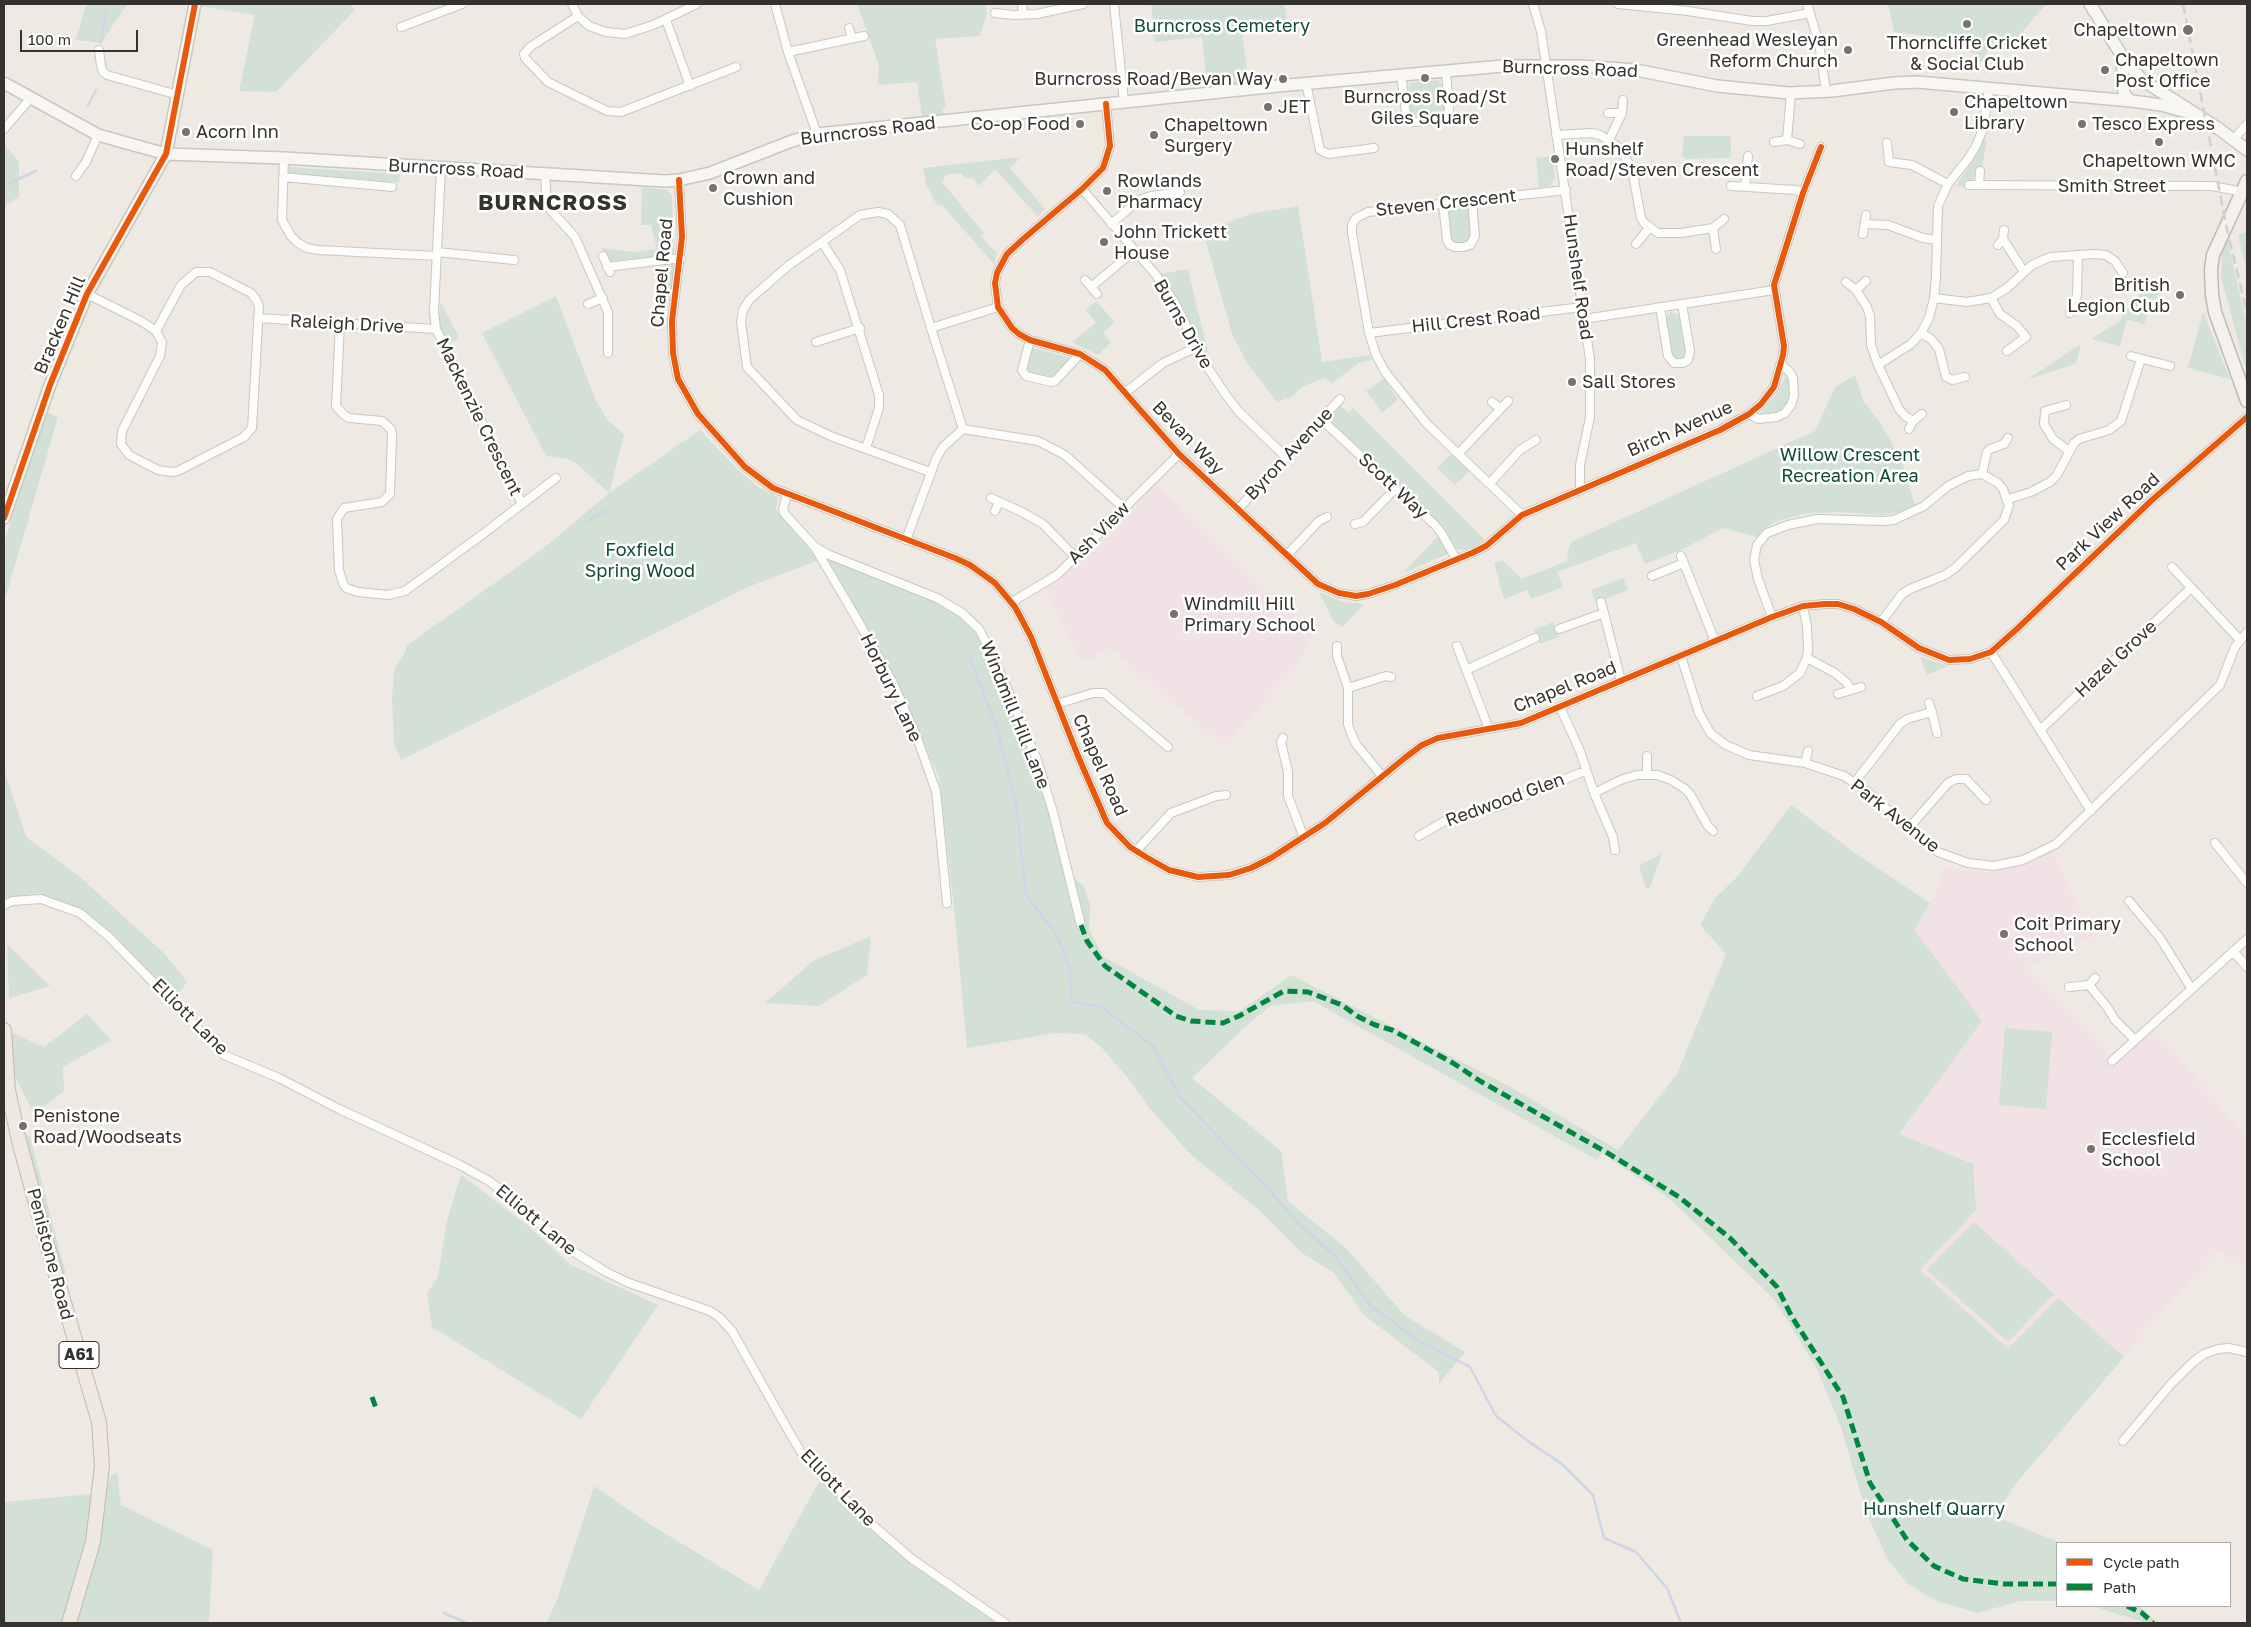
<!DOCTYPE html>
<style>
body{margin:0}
#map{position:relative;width:2251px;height:1627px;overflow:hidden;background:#eeeae3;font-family:"Golos Text",sans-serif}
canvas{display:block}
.frame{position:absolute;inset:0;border:5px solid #36332e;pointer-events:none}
.legend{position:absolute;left:2056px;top:1542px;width:175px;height:65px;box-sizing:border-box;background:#fff;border:1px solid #afadab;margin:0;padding:6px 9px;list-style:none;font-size:15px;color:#36332e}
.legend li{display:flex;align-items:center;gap:10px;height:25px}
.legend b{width:25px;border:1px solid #afadab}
.scale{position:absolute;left:20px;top:30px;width:118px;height:22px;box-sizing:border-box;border:2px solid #36332e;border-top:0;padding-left:6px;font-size:15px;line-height:18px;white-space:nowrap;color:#36332e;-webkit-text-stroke:4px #fff;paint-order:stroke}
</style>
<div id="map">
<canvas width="2251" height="1627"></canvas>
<div class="frame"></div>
<ul class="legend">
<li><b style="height:6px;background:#e8590c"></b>Cycle path</li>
<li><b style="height:6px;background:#00873e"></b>Path</li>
</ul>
<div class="scale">100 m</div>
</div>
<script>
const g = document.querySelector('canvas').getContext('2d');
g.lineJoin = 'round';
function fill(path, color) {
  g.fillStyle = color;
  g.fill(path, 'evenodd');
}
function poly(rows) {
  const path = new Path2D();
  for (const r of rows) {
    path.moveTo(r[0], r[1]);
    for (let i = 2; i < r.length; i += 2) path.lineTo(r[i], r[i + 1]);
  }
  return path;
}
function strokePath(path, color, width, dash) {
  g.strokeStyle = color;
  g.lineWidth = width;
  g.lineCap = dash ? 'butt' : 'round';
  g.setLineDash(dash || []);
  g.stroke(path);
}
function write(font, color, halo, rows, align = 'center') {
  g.font = font + ' "Golos Text",sans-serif';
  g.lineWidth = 5;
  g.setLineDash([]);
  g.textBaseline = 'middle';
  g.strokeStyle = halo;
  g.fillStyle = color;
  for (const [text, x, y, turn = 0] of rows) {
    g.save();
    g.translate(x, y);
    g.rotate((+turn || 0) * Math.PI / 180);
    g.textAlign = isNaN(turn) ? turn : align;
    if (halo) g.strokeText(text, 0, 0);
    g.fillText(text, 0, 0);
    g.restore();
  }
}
fill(poly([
 [1157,485,1314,637,1300,661,1224,747,1111,648,1083,663,1046,590,1113,533,1135,507],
 [2052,850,2094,937,2023,969,2116,1062,2153,1027,2223,1110,2247,1134,2247,1272,2218,1250,2162,1311,2124,1357,2058,1298,2008,1350,1920,1270,1976,1210,1899,1134,1982,1021,1913,930,1930,903,1947,865,1960,871,1986,872,2009,869,2033,862]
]), '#f0e2e5');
fill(poly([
 [86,4,127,4,101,43,76,40],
 [200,4,349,4,355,10,276,92,239,91,255,15,200,6],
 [857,4,986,4,987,14,980,36,935,39,946,108,943,109,943,115,922,118,917,82,878,85,879,65],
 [1151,4,1284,4,1288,27,1242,33,1249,83,1207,86,1202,37,1155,42],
 [1888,4,2046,4,2018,37,2016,45,2010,45,2010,48,2003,50,1989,49,1982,62,1973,61,1974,54,1970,52,1970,48,1973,46,1972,41,1894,32],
 [1438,80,1442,84,1445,112,1441,116,1415,118,1410,113,1407,90,1411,83],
 [1684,136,1729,136,1731,138,1731,156,1728,158,1685,159,1682,156],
 [1983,139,1987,141,1982,167,1977,168,1976,174,1966,187,1956,186,1977,154],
 [4,144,19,162,19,196,4,207],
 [1553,156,1555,178,1549,186,1539,187,1536,158],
 [1021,157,1010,168,1045,209,1038,217,995,169,979,186,972,177,966,179,961,173,946,175,942,182,984,233,981,237,997,253,994,264,942,205,937,205,926,184,923,168],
 [288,167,400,174,399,182,291,174,288,171],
 [642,187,667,190,672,196,674,253,672,257,667,257,662,252,658,252,652,257,609,261,601,248,634,252,657,249,651,225,641,225],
 [1298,206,1322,362,1370,355,1372,360,1359,363,1332,383,1325,378,1303,386,1288,400,1286,397,1278,403,1247,363,1232,334,1203,232,1250,214],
 [1466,207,1470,211,1471,237,1466,242,1456,243,1451,241,1448,214,1450,210],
 [2247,232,2247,272,2238,235],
 [2227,239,2247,324,2247,373,2221,277,2222,251],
 [673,263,675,268,668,301,663,264],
 [1188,269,1196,304,1210,360,1170,287,1160,274],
 [2144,283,2159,294,2150,306,2144,324,2127,319,2120,346,2091,339,2120,321,2126,309,2134,307],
 [556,296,595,399,607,419,624,435,609,493,700,430,736,468,758,487,778,497,776,510,819,560,748,587,401,760,394,744,392,700,394,670,406,651,406,646,544,548,609,493,577,464,568,459,546,456,482,333],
 [1096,301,1115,322,1103,333,1111,342,1098,355,1072,342,1096,323,1086,310],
 [441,302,459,338,447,345,438,322],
 [1671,312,1680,315,1687,351,1683,360,1674,358,1671,352,1666,318],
 [2203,312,2230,379,2188,368],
 [2081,344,2076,364,2028,379],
 [1031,347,1070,358,1069,362,1053,379,1027,375,1024,370],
 [1787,374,1791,383,1791,395,1787,405,1779,412,1771,415,1758,416,1776,395],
 [1855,375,1863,401,1881,424,1901,459,1915,506,1907,511,1882,515,1835,512,1803,514,1777,521,1767,527,1757,537,1723,528,1681,550,1645,564,1636,543,1557,572,1563,587,1531,599,1527,590,1504,599,1494,563,1502,560,1522,579,1569,560,1567,555,1571,542,1815,431,1835,387],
 [1384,379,1398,399,1382,413,1366,391],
 [1341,406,1349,413,1353,408,1485,540,1466,550,1456,549,1444,528,1336,426,1332,420,1334,413],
 [45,411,58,417,4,603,4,543],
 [1451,454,1469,471,1455,485,1437,468],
 [1438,536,1450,553,1403,573],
 [827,558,946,605,966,620,979,635,1033,757,1059,845,1062,866,1084,887,1090,904,1089,930,1104,957,1199,1010,1240,1011,1291,975,1507,1085,1618,1150,1677,1074,1726,954,1700,925,1716,897,1736,878,1791,805,1855,853,1930,903,1914,930,1982,1021,1899,1134,1973,1164,1976,1210,1920,1270,2008,1349,2058,1298,2124,1357,2013,1487,1996,1517,2061,1543,2057,1543,2057,1601,2020,1601,1978,1613,1936,1601,1907,1583,1888,1560,1866,1512,1841,1427,1816,1367,1774,1299,1670,1199,1602,1153,1597,1160,1313,1001,1270,1006,1246,1026,1192,1078,1281,1151,1288,1201,1347,1249,1404,1315,1465,1352,1439,1384,1439,1372,1364,1315,1334,1273,1302,1253,1258,1209,1191,1155,1147,1105,1129,1079,1101,1047,1085,1034,1055,1033,967,1048,954,907,939,778,898,684],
 [1623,578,1628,590,1596,603,1591,590],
 [1319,592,1343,602,1364,604,1343,627,1334,622],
 [1553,622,1559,637,1540,644,1534,630],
 [1920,657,1932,661,1948,666,1927,675],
 [4,769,26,837,80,877,165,954,187,982,175,998,114,935,80,909,38,893,4,899],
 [1662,854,1649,889,1646,888,1639,865],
 [871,936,867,975,819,1006,765,1003,813,961],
 [7,944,50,986,9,998],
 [87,1014,111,1040,63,1067,64,1091,34,1114,15,1076,12,1053,12,1033,44,1047],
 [2005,1028,2052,1032,2046,1109,1999,1105],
 [25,1133,30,1137,68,1282,65,1283],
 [461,1175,527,1225,571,1265,658,1305,581,1419,432,1327,427,1293,438,1277,447,1220],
 [1974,1222,2054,1294,2008,1342,1927,1270],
 [117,1472,121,1505,213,1550,209,1623,75,1623,102,1505,111,1476],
 [820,1480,863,1521,912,1565,996,1623,546,1623,557,1600,594,1486,651,1525,759,1590],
 [91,1494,87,1540,62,1623,4,1623,4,1502],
 [2093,1606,2139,1606,2158,1623,2146,1623]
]), '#d2e0d5');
strokePath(poly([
 [101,43,107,4],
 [88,105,96,90],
 [4,185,36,171],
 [588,521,609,508],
 [970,658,996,725,1016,804,1026,894,1057,936,1070,967,1071,1001,1102,1007,1154,1047,1179,1096,1260,1180,1299,1224,1335,1256,1371,1306,1416,1339,1470,1367,1496,1416,1525,1439,1562,1464,1593,1495,1604,1538,1636,1552,1667,1588,1681,1623],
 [444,1613,467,1623]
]), '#cdd6e7', 2.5);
const street = poly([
 [572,4,578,16,589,26,606,32,625,34,653,25,697,4],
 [775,4,788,52,817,134],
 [1022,4,1023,15],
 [1114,4,1124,102],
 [1533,4,1541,31,1590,359,1590,417,1580,465,1580,489],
 [1618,4,1688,11,1752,21,1767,21,1810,13],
 [1807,4,1819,43,1826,91],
 [995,13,1014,15,1037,14,1083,4],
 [578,16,530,47,524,54,525,58,548,82,607,111,621,112,736,67],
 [666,20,690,86],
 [401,27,462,4],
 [849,28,852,39],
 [99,50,101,66,103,72,107,75,178,95],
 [788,52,864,36],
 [1401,74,1406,114,1408,120,1414,122,1443,119,1448,116,1449,110,1446,70],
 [1306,83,1320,150,1328,154,1374,148],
 [1106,104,1110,146,1103,168,1082,189,1022,240,1007,254,997,273,995,283,998,307,1012,328,1019,334,1030,340,1080,354,1105,370,1179,454,1318,584,1339,593,1356,596,1368,594,1395,585,1472,553,1486,546,1522,515,1720,430,1749,414,1761,404,1774,387,1783,355,1784,346,1774,285,1803,193,1821,147],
 [1608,113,1622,113],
 [4,129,30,99],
 [1556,135,1592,133,1600,135,1620,148,1632,169,1641,218,1644,223,1658,233,1681,233,1713,228],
 [1609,140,1622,113,1623,100],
 [1787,140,1791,93],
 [2233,140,2247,124],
 [1774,142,1787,140,1800,144],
 [1887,143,1889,162,1912,165,1948,184],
 [284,158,282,220,291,236,298,243,307,248,318,250,437,256],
 [441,168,434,312,436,329,522,504],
 [545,174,547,206,575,237,608,312,608,353],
 [76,176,86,162,98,135],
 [283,177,392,187],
 [679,180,682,237,672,321,673,353,678,379,698,414,745,467,773,488,955,558,970,565,995,583,1015,607,1031,637,1078,756,1107,823,1130,847,1146,857,1169,870,1198,877,1229,875,1251,868,1271,858,1325,823,1406,757,1422,745,1438,738,1521,723,1772,617,1803,606,1825,604,1838,604,1854,609,1881,622,1919,648,1949,660,1970,659,1991,652,2018,628,2152,500,2247,417],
 [1969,185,2212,186,2243,192],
 [1979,185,1980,171],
 [1731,186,1796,190,1803,193],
 [1745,187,1748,156],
 [1082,189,1156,275,1175,303,1206,365,1226,395,1239,412,1286,457],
 [1443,204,1447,240,1450,245,1455,247,1463,247,1470,245,1475,236,1472,201],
 [1111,224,1139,200,1151,196,1180,192],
 [1865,224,1888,225,1923,238,1937,240],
 [1863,234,1866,215],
 [2003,239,2024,272],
 [822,242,840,270,879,395,879,408,866,448],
 [1636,244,1650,227],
 [1998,245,2003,239,2004,230],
 [1716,249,1713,228,1724,219],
 [437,252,514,260],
 [603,256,610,272],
 [607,267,681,258],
 [1085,280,1097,294],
 [1846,282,1856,290,1867,307,1870,316,1871,345,1878,365,1899,409,1905,416,1913,421],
 [1091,287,1134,251],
 [1856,290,1866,281],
 [87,294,141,321,156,331,159,337,162,342,160,356,122,431,121,444,129,455,158,470,172,472,178,471,244,437,252,428,259,307,257,301,251,293,210,272,196,272,181,285,156,331],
 [1934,298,1967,302,1991,298,2007,288,2032,265,2050,257,2094,254,2106,255,2115,261,2123,273],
 [1991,298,2000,314,2017,326,2026,337,2007,351],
 [588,304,603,298],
 [1660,307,1668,356,1674,363,1683,363,1688,360,1690,351,1682,304],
 [2070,313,2077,295,2078,255],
 [258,318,436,329],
 [1584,319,1774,290],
 [340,324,336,406,344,415,349,418,382,421,391,429,392,435,390,494,382,502,344,508,337,519,339,570,343,583,346,588,358,592,388,595,405,591,483,534,556,478],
 [1369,333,1582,307],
 [1921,333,1931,339,1939,349,1946,377,1952,380,1965,377],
 [1030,340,1022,370,1026,376,1051,382,1055,381,1080,354],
 [816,342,860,328],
 [2131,356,2170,366],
 [1878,365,1911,344,1921,333,1929,318,1934,298,1936,277,1938,206,1948,184,1968,159,1976,146,1983,129,1989,89],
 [1126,392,1163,363,1197,347],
 [1492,402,1500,408],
 [2066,405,2045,411,2044,424,2053,439,2069,451],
 [1749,414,1758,419,1777,417,1785,413,1791,405,1794,396,1793,378,1789,371,1781,365],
 [1321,419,1435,525,1442,534,1456,559],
 [963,429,931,328,998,307],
 [1909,429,1913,421,1922,414],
 [1458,454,1508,401],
 [930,472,833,437,797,420,747,367,741,322,743,310,750,299,788,266,860,215,878,212,888,214,900,225,931,328],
 [1982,474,1987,452,1990,449,2004,444,2008,438],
 [1490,483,1520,450,1536,440],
 [787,494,783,509,784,513,814,546,854,614,892,681,916,735,936,791,947,903],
 [991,498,1022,512,1043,524,1076,558],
 [2008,499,2031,492,2050,482,2057,475,2074,443,2079,439,2109,430,2121,421,2141,359],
 [1238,509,1340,399],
 [995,511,999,502],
 [1522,515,1427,424,1386,373,1376,355,1369,333,1352,233,1352,225,1356,218,1368,212,1566,190],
 [1355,524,1363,522,1396,488],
 [906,540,936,459,943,447,963,429,1038,441,1065,455,1124,508],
 [814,546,827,554,937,598,962,613,979,629,994,658,1036,757,1053,812,1081,925],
 [1287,555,1319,521,1327,517],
 [1681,556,1715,641],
 [2172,567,2240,640],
 [1652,576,1684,563],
 [1012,602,1057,575,1179,454],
 [1601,602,1604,613],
 [1772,617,1758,579,1754,560,1757,545,1767,533,1788,525,1817,519,1883,521,1894,520,1924,506,1948,486,1968,476,1982,474,1998,483,2003,489,2009,506,2004,520,1955,568,1945,575,1910,589,1902,594,1881,622],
 [1559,629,1604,613,1621,681],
 [1337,646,1337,656,1348,688,1348,724,1351,733,1356,744,1383,777],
 [1457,646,1489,729],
 [1991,652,2091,811],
 [1681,656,1699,713,1711,734,1726,745,1749,755,1805,763,1844,776,1868,792,1908,829,1938,852,1968,863,1994,866,2023,860,2056,844,2220,685,2235,647,2247,632],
 [1807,658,1835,673,1847,683,1851,690],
 [1466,670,1535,638],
 [1348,688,1386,676,1391,677],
 [1838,694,1861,687],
 [1757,696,1783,686,1800,673,1807,658,1808,649,1807,627,1803,606],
 [1057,704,1093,693,1104,693,1168,747],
 [1560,707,1580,751,1594,793,1613,837,1615,850],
 [1932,712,1937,733],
 [2040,730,2191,588],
 [1283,738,1281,742,1288,772,1288,796,1304,838],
 [1647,756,1647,774],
 [1805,763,1808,751],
 [1855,782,1900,724,1907,719,1932,712,1929,703],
 [1594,793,1623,779,1637,775,1657,775,1671,780,1685,789,1690,794,1708,826,1713,831],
 [1908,829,1948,783,1956,779,1966,779,1986,800],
 [1419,836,1448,819,1500,806,1585,771],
 [2215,843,2247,883],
 [1136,851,1171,813,1216,796,1226,795],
 [2129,901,2160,938,2191,988],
 [4,905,12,901,41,899,80,913,108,936,224,1055,279,1078,339,1109,460,1165,489,1181,511,1197,569,1249,606,1272,629,1283,710,1311,719,1317,732,1331,788,1430,801,1452,818,1472,860,1514,912,1559,1005,1623],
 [2233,951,2247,967],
 [2095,978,2089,985,2107,1007,2115,1020,2135,1040],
 [2069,987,2089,985],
 [2112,1061,2247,939],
 [2123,1441,2171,1384,2192,1363,2204,1354,2218,1349,2229,1348,2247,1352]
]);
const secondary = poly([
 [2090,4,2122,56,2141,79,2219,129,2247,150],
 [2122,58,2124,93,2127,98,2132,101],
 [4,83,98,135,166,154,284,158,665,181,679,180,710,173,792,141,817,134,1278,86,1503,66,1580,66,1636,70,1717,86,1789,93,1832,91,1894,83,1917,82,2132,101,2161,105,2194,114],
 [4,518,50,385,87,294,166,154,195,4]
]);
const primary = poly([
 [2247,181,2213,255,2211,269,2212,295,2215,312,2247,401]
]);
const highway = poly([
 [4,1030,8,1090,19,1141,46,1241,99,1422,102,1466,93,1542,69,1623]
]);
strokePath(street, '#cac6c1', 10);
strokePath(secondary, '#cac6c1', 14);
strokePath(primary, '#c1baaf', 15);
strokePath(highway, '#c1baaf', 16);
strokePath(street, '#fcfcfb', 8);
strokePath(secondary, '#f8f6f2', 11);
strokePath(primary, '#f4f0eb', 12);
strokePath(highway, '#eee8e0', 14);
strokePath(poly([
 [2183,4,2228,234,2247,313]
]), '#d1d0cf', 2.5, [10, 5]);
strokePath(poly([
 [1081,925,1087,941,1105,966,1176,1016,1191,1021,1223,1023,1239,1016,1284,991,1308,992,1342,1005,1357,1016,1375,1025,1392,1030,1453,1063,1480,1081,1606,1152,1679,1197,1730,1238,1777,1287,1792,1317,1843,1397,1870,1483,1907,1540,1934,1566,1963,1579,2005,1584,2057,1584],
 [372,1397,377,1411],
 [2127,1606,2142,1613,2153,1623]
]), '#00873e', 5, [10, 5]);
strokePath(poly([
 [1106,104,1110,146,1103,168,1082,189,1022,240,1007,254,997,273,995,283,998,307,1012,328,1019,334,1030,340,1080,354,1105,370,1179,454,1318,584,1339,593,1356,596,1368,594,1395,585,1472,553,1486,546,1522,515,1720,430,1749,414,1761,404,1774,387,1783,355,1784,346,1774,285,1803,193,1821,147],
 [679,180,682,237,672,321,673,353,678,379,698,414,745,467,773,488,955,558,970,565,995,583,1015,607,1031,637,1078,756,1107,823,1130,847,1146,857,1169,870,1198,877,1229,875,1251,868,1271,858,1325,823,1406,757,1422,745,1438,738,1521,723,1772,617,1803,606,1825,604,1838,604,1854,609,1881,622,1919,648,1949,660,1970,659,1991,652,2018,628,2152,500,2247,417],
 [4,518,50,385,87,294,166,154,195,4]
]), '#e8590c', 6);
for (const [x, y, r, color] of [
 [1967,24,5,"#76736d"],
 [2188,30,6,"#76736d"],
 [1848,50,5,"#76736d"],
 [2105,70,5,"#76736d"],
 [1425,78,5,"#76736d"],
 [1283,79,5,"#76736d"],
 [1268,107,5,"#76736d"],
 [1954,112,5,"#76736d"],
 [1080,124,5,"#76736d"],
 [2082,124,5,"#76736d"],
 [186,132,5,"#76736d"],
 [1154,135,5,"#76736d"],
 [2159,142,5,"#76736d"],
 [1555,159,5,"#76736d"],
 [713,188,5,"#76736d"],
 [1107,191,5,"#76736d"],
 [1104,242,5,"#76736d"],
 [2180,295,5,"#76736d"],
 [1572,382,5,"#76736d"],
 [1174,614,5,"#76736d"],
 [2004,934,5,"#76736d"],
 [23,1126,5,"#76736d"],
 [2091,1149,5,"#76736d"]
]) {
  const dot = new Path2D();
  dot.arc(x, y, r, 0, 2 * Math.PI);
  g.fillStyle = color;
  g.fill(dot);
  strokePath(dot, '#fff', 2);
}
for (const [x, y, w] of [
 [79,1355,40]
]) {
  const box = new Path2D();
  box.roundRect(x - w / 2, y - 13.5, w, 27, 4);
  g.fillStyle = '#fff';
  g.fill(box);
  strokePath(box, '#36332e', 1);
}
write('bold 16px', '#36332e', null, [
 ["A61",79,1355]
]);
write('18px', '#114b35', '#fff', [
 ["Burncross Cemetery",1222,26],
 ["Willow Crescent",1850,455],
 ["Recreation Area",1850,476],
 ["Foxfield",640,550],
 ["Spring Wood",640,571],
 ["Hunshelf Quarry",1934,1509]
]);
write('18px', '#36332e', '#fff', [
 ["Chapeltown",2177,30,"right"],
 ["Greenhead Wesleyan",1838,40,"right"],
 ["Reform Church",1838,61,"right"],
 ["Thorncliffe Cricket",1967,43,"center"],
 ["& Social Club",1967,64,"center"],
 ["Chapeltown",2115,60],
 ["Post Office",2115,81],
 ["Burncross Road/Bevan Way",1273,79,"right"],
 ["Burncross Road/St",1425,97,"center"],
 ["Giles Square",1425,118,"center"],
 ["Chapeltown",1964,102],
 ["Library",1964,123],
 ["JET",1278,107],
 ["Co-op Food",1070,124,"right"],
 ["Tesco Express",2092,124],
 ["Chapeltown",1164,125],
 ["Surgery",1164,146],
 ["Acorn Inn",196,132],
 ["Hunshelf",1565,149],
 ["Road/Steven Crescent",1565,170],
 ["Chapeltown WMC",2159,161,"center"],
 ["Crown and",723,178],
 ["Cushion",723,199],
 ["Rowlands",1117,181],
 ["Pharmacy",1117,202],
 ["John Trickett",1114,232],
 ["House",1114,253],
 ["British",2170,285,"right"],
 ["Legion Club",2170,306,"right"],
 ["Sall Stores",1582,382],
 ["Windmill Hill",1184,604],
 ["Primary School",1184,625],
 ["Coit Primary",2014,924],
 ["School",2014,945],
 ["Penistone",33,1116],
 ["Road/Woodseats",33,1137],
 ["Ecclesfield",2101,1139],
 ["School",2101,1160]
], 'left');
write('18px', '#36332e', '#fff', [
 ["Burncross Road",1570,69,2],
 ["Burncross Road",868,131,-7],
 ["Burncross Road",456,169,3],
 ["Smith Street",2112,186],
 ["Steven Crescent",1446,203,-6],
 ["Chapel Road",662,273,-85],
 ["Hunshelf Road",1578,277,82],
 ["Hill Crest Road",1476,320,-6],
 ["Raleigh Drive",347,324,3],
 ["Burns Drive",1183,324,60],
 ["Bracken Hill",60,325,-67],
 ["Mackenzie Crescent",479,417,64],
 ["Birch Avenue",1680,429,-24],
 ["Bevan Way",1188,438,46],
 ["Byron Avenue",1289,454,-47],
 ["Scott Way",1393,486,43],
 ["Park View Road",2108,522,-43],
 ["Ash View",1099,533,-45],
 ["Hazel Grove",2116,659,-43],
 ["Chapel Road",1565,687,-22],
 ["Horbury Lane",891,688,64],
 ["Windmill Hill Lane",1015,715,68],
 ["Chapel Road",1100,765,66],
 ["Redwood Glen",1505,800,-20],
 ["Park Avenue",1895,816,38],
 ["Elliott Lane",190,1017,45],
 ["Elliott Lane",536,1220,40],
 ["Penistone Road",50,1254,75],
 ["Elliott Lane",838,1488,46]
]);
g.letterSpacing = '1px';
write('bold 22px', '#36332e', '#fff', [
 ["BURNCROSS",553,203]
]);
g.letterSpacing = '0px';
</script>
